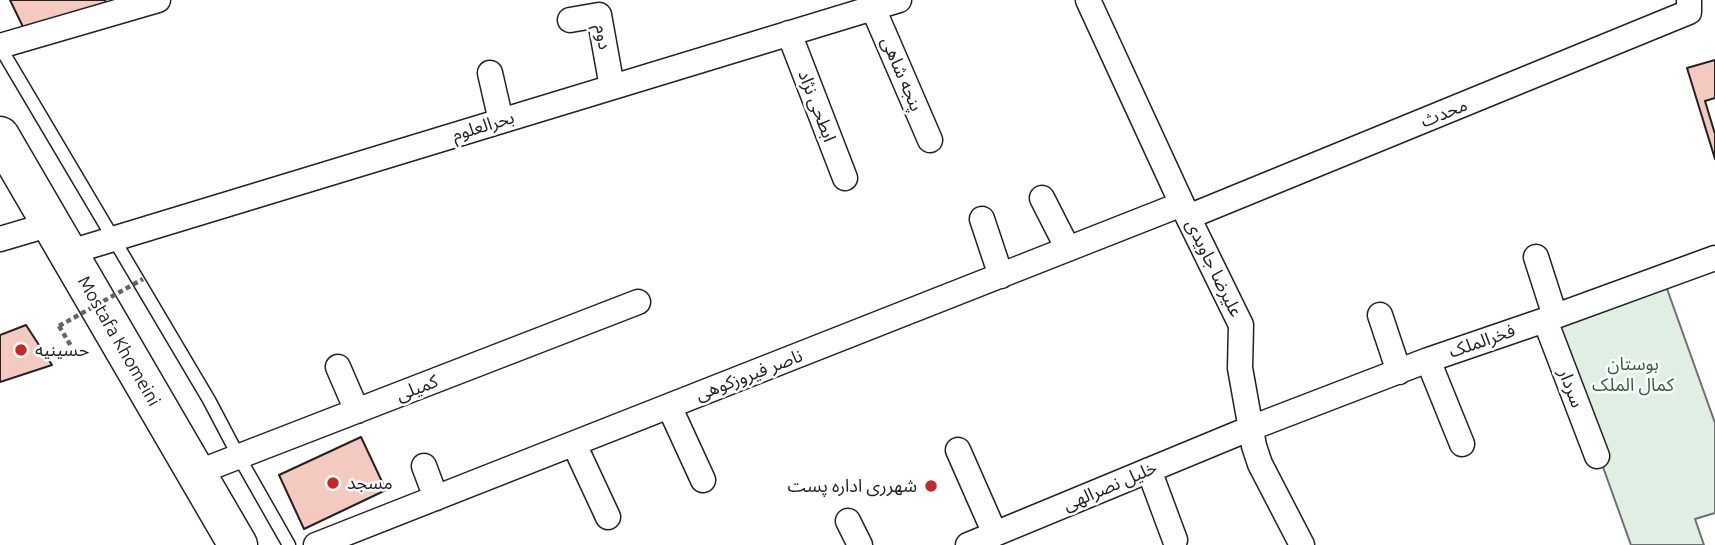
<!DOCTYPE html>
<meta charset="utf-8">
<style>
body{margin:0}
canvas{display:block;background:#fff}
</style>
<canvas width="1715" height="545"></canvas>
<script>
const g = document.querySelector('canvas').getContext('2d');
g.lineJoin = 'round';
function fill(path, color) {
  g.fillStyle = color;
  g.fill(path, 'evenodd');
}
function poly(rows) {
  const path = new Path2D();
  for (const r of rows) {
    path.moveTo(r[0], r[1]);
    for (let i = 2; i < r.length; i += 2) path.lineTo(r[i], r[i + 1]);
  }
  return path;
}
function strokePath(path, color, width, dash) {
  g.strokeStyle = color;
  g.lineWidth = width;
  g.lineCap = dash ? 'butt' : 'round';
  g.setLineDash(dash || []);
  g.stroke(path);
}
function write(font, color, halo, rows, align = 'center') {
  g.font = font + ' Ubuntu,"Noto Sans Arabic",sans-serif';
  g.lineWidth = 5;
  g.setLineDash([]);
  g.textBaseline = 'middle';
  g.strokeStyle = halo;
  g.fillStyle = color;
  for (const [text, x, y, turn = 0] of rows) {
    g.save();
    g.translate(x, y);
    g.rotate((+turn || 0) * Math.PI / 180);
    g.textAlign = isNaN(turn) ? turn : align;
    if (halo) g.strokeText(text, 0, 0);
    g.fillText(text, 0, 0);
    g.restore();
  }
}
const green = poly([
 [1666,286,1715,423,1715,513,1695,519,1704,545,1631,545,1552,325,1666,286]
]);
fill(green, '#e0efe3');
strokePath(green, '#6f6f6f', 2);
const building = poly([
 [10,0,105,0,108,8,24,29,10,0],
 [1715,60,1715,98,1705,101,1715,134,1715,159,1687,68,1715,60],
 [26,325,52,365,0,382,0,335,26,325],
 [361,437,386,490,304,529,279,475,361,437]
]);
fill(building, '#f3c9c0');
strokePath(building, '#222', 2);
const service = poly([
 [0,47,209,400,239,457,289,545]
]);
const minor = poly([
 [1088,0,1188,217,1241,325,1240,368,1254,446,1260,464,1302,545],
 [873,8,930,140],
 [570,20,599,15,612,87],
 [789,33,845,178],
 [0,46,158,0],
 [490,73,501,121],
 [1042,198,1068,249],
 [1188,217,1689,12,1689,0],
 [982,219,1001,276],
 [0,239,51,224],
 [67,253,899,0],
 [1536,257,1555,316],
 [1380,315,1399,372],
 [1545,320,1597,456],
 [1428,360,1462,444],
 [338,367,357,411],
 [669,406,703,480],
 [574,444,608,517],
 [958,450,995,534],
 [424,466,436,498],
 [1149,470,1175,540],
 [196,473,638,302],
 [848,521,860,545],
 [316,545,1182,204],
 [968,545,1251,428,1428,360,1545,320,1715,258]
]);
const primary = poly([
 [0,136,238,545]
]);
strokePath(service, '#222', 15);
strokePath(minor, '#222', 27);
strokePath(primary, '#222', 41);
strokePath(poly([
 [59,326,71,346]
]), '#646464', 4.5, [5, 3.5]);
strokePath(service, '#fff', 12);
strokePath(minor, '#fff', 24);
strokePath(primary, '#fff', 38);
strokePath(poly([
 [59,326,143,279]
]), '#646464', 4.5, [5, 3.5]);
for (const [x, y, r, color] of [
 [21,350,7,"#c62828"],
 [333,483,7,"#c62828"],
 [931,486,7,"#c62828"]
]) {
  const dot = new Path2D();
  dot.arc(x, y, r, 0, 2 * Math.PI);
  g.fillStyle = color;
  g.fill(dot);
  strokePath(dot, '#fff', 2.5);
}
write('18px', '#222', '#fff', [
 ["دوم",603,37,80],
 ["پنجه شاهی",902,74,67],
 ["ابطحی نژاد",817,106,69],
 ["محدث",1444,113,-22],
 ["بحرالعلوم",483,126,-17],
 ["علیرضا جاویدی",1214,268,64],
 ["Mostafa Khomeini",119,341,60],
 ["فخرالملک",1482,341,-19],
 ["ناصر فیروزکوهی",749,375,-21],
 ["کمیلی",417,388,-21],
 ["سردار",1571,388,69],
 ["خلیل نصرالهی",1110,486,-23]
]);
write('18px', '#222', '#fff', [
 ["حسینیه",35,350],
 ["مسجد",347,483],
 ["شهرری اداره پست",917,486,"right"]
], 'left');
write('18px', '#2f5e38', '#fff', [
 ["بوستان",1633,364],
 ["کمال الملک",1633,385]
]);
</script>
